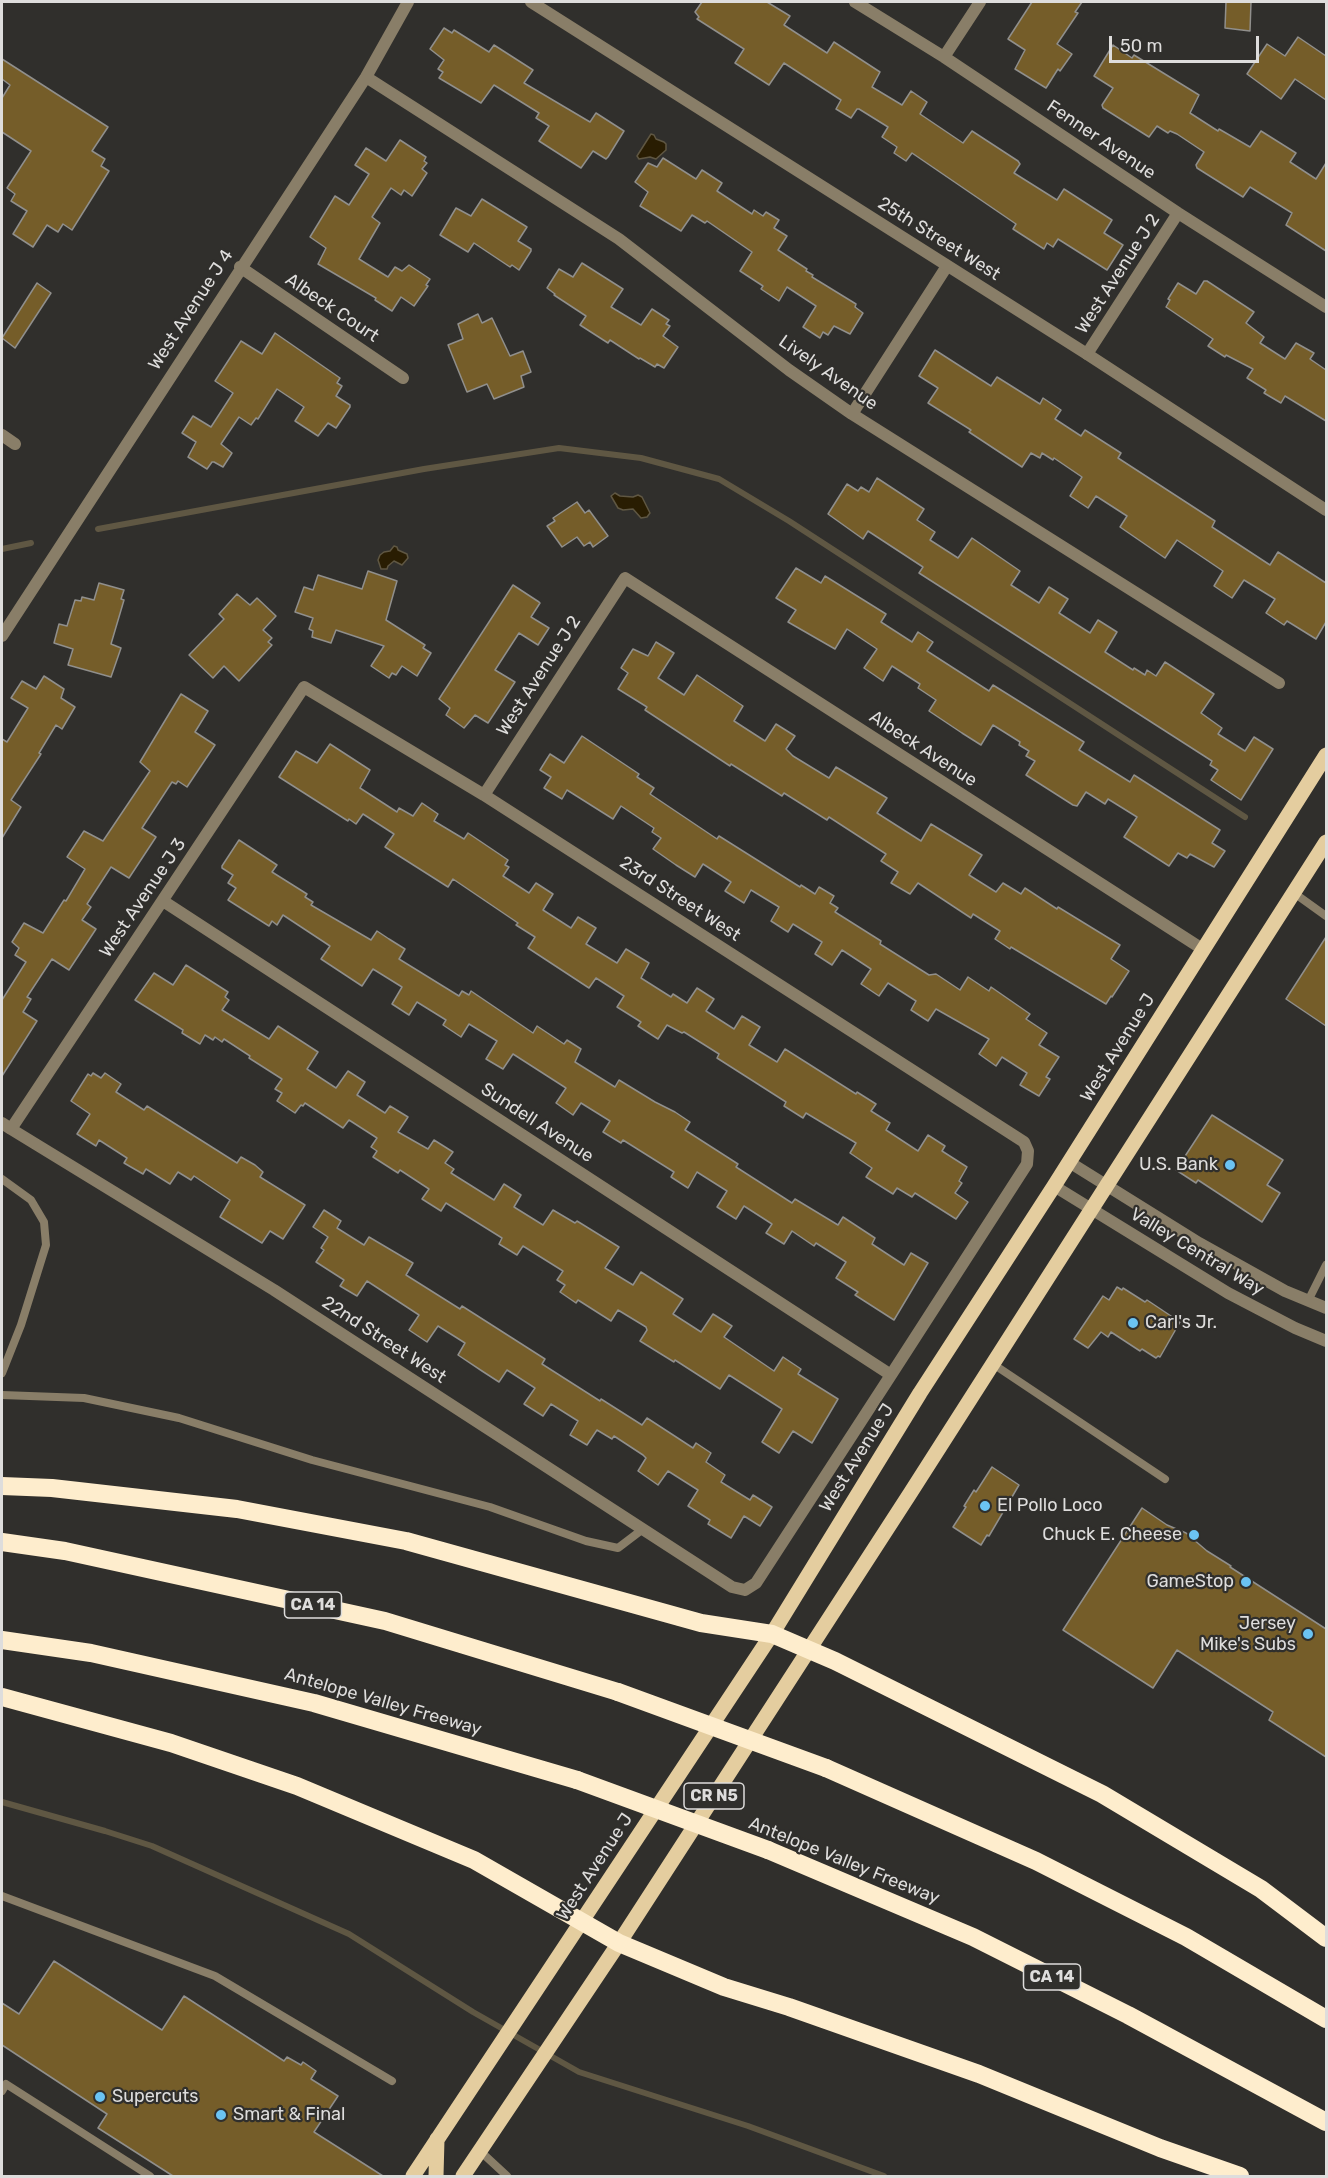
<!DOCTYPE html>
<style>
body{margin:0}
#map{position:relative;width:1328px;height:2178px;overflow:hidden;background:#302f2c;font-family:Rubik,sans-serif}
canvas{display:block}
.frame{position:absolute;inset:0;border:3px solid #dedddc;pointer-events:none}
.scale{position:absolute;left:1109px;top:36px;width:150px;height:27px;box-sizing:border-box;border:3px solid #dedddc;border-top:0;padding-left:8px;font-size:18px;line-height:21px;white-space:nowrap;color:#dedddc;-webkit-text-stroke:4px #302f2c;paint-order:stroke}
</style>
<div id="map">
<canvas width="1328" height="2178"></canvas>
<div class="frame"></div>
<div class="scale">50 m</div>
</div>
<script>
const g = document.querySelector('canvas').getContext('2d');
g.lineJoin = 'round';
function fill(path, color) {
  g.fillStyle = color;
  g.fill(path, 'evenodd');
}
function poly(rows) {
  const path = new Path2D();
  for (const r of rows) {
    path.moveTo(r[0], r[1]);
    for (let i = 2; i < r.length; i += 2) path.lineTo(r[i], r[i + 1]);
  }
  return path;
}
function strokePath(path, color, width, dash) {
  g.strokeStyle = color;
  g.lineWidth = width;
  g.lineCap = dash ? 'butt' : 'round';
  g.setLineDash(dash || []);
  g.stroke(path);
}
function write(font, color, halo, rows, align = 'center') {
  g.font = font + ' Rubik,sans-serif';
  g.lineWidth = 4.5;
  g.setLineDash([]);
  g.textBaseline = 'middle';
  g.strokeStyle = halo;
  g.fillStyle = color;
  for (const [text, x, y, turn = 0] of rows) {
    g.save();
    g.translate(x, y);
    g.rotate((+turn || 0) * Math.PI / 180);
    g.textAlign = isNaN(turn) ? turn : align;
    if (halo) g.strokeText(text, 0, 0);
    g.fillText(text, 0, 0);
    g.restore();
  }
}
const water = poly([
 [651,134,654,135,656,139,664,142,666,144,666,150,656,159,650,157,639,159,637,156,651,134],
 [615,493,620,496,633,497,638,495,642,497,650,513,647,517,641,518,633,509,623,510,618,508,611,496,615,493],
 [394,546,397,547,398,550,407,554,408,558,402,565,394,561,388,566,387,569,381,569,378,560,380,555,384,552,390,551,394,546]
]);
fill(water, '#291d02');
strokePath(water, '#5f5743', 1.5);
strokePath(poly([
 [98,529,424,469,559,448,641,458,719,479,789,521,1245,817],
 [2,549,31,543],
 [2,1802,105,1831,152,1846,349,1934,473,2012,579,2072,748,2126,884,2176]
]), '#5f5743', 6);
const building = poly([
 [702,2,767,2,790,16,784,25,827,53,834,42,880,72,872,87,902,105,911,91,927,102,920,114,963,143,972,131,1018,161,1020,164,1014,173,1057,200,1064,189,1112,220,1104,233,1123,245,1107,270,1058,239,1053,247,1047,243,1044,249,1013,229,1016,224,912,153,906,161,894,153,897,147,882,137,888,127,859,109,857,109,851,118,836,109,841,100,784,63,769,85,735,63,744,49,697,19,699,17,695,12,702,2],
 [1032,2,1082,2,1075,12,1078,13,1057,44,1072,54,1060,71,1058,69,1046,88,1015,69,1025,50,1008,39,1032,2],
 [1226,2,1251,2,1250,31,1225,28,1226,2],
 [444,28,452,33,454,30,489,52,494,45,533,70,524,83,590,122,596,113,624,131,608,157,606,159,593,151,581,168,539,141,549,126,536,118,539,113,494,85,481,103,439,78,443,72,438,69,444,60,430,49,444,28],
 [1298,37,1326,56,1326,100,1295,79,1281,99,1247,74,1267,44,1285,56,1298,37],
 [1113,45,1132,58,1134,55,1199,95,1190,113,1218,131,1219,129,1250,147,1261,131,1296,153,1290,162,1316,179,1326,163,1326,251,1286,225,1292,213,1250,187,1243,197,1197,168,1196,165,1204,152,1177,134,1170,131,1168,133,1157,126,1149,137,1103,108,1102,105,1113,88,1094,76,1113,45],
 [2,59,108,127,92,151,105,159,101,166,109,171,72,230,63,224,58,232,47,225,33,247,13,234,27,211,11,201,15,194,7,188,31,151,2,132,2,98,10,85,2,79,2,59],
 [400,140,426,157,424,161,427,163,422,169,427,173,412,196,404,190,401,195,391,188,372,217,380,223,359,259,388,277,395,267,402,271,409,265,430,279,426,285,428,286,414,306,401,297,392,311,375,300,376,298,318,264,326,248,310,237,335,196,349,205,369,174,355,165,366,148,386,161,400,140],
 [663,158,696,179,702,170,722,183,717,191,752,214,754,210,763,216,766,212,779,220,774,228,787,236,778,250,807,269,806,271,813,275,812,277,856,304,855,307,863,313,850,334,834,326,828,335,823,332,820,338,803,327,816,306,787,287,779,301,761,289,763,286,740,271,752,252,707,221,705,223,692,215,681,231,640,206,648,192,635,182,648,163,657,167,663,158],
 [482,199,527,227,518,241,531,249,531,251,519,270,512,265,510,267,474,243,468,252,440,235,456,208,471,216,482,199],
 [582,263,623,289,611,307,641,325,652,309,669,320,666,324,670,326,663,336,678,347,664,368,657,364,655,367,640,358,639,359,610,340,608,343,580,325,586,316,554,295,555,294,547,288,559,269,573,277,582,263],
 [1204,281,1207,281,1254,312,1246,323,1264,337,1260,343,1285,359,1296,343,1314,353,1310,359,1326,370,1326,421,1285,396,1281,403,1264,393,1266,390,1247,378,1253,369,1226,355,1225,357,1208,346,1213,339,1166,307,1170,300,1168,299,1178,283,1196,294,1204,281],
 [37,283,51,293,15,348,2,338,37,283],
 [478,314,482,323,492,318,510,356,523,351,531,372,521,376,524,387,494,399,487,384,467,392,448,345,463,339,458,324,478,314],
 [275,333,340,378,337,383,342,386,336,396,350,405,350,407,336,428,328,423,318,436,295,421,304,407,277,389,258,419,256,418,251,425,239,417,221,444,232,453,223,467,214,462,212,462,207,469,188,457,196,442,182,433,193,416,211,427,233,393,215,381,241,341,262,354,275,333],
 [935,350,991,386,997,377,1040,404,1043,398,1061,410,1055,419,1081,436,1085,430,1121,453,1118,458,1215,521,1212,527,1270,565,1278,552,1326,583,1326,622,1316,639,1287,621,1284,625,1266,613,1275,599,1244,580,1232,598,1214,586,1223,571,1177,540,1165,558,1120,527,1127,516,1096,496,1088,508,1070,496,1082,477,1054,458,1053,460,1042,453,1040,458,1031,453,1022,467,969,432,971,430,928,403,938,388,919,376,935,350],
 [877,478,924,509,917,520,935,532,930,540,958,558,972,538,1020,571,1011,585,1039,603,1049,587,1068,599,1059,613,1090,633,1098,620,1117,632,1105,652,1133,670,1134,668,1145,675,1147,670,1156,676,1165,662,1214,694,1201,713,1222,728,1218,734,1245,751,1254,737,1273,749,1241,800,1211,780,1218,770,1210,765,1212,761,919,573,923,567,868,531,863,539,828,514,847,484,858,491,861,487,869,492,877,478],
 [577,502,585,513,589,510,608,536,593,547,590,542,584,546,577,537,562,547,547,526,555,521,553,518,577,502],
 [796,568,821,583,825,576,886,614,881,622,912,642,918,632,933,642,927,651,989,691,993,685,1084,742,1079,750,1130,782,1134,775,1220,830,1212,843,1225,851,1214,867,1190,854,1187,858,1178,853,1169,866,1124,837,1137,817,1108,799,1105,804,1086,792,1077,806,1073,805,1026,775,1035,761,1026,756,1029,751,1019,745,1020,742,993,725,981,745,962,733,929,711,936,700,918,688,920,684,892,666,883,681,864,668,877,649,847,629,835,649,788,622,796,610,776,598,796,568],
 [368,571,397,581,386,620,425,645,423,648,431,653,417,676,402,666,396,675,392,673,389,678,371,666,384,646,336,630,331,643,312,637,313,631,309,629,313,618,295,612,304,587,313,590,318,575,362,589,368,571],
 [99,583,124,590,121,599,124,600,111,644,121,648,111,677,68,665,73,649,54,643,59,624,67,626,75,600,81,601,82,597,94,600,99,583],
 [513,585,539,602,540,603,531,617,549,628,538,645,519,633,495,670,515,682,488,723,475,715,464,728,446,715,450,708,439,699,513,585],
 [237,594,250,605,257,598,276,616,263,630,272,638,268,642,272,645,239,681,224,666,213,678,189,655,224,619,219,614,237,594],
 [656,642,674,653,658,678,684,695,697,675,743,706,734,721,765,741,776,724,795,736,786,749,793,756,829,778,836,767,887,798,877,813,921,841,931,824,982,855,969,875,996,892,1003,883,1021,894,1025,888,1057,909,1058,907,1120,945,1111,959,1129,971,1112,997,1111,996,1106,1004,1011,947,1010,949,995,939,1000,931,973,914,971,918,918,883,910,894,891,883,898,872,881,861,886,854,829,817,827,820,784,793,782,796,731,764,730,766,645,710,647,707,618,689,628,673,621,668,633,649,648,656,656,642],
 [44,676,64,689,61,698,75,707,62,729,56,725,39,753,41,754,11,800,21,807,2,838,2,739,7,742,28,708,11,698,22,681,36,689,44,676],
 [181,694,208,711,195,732,215,745,187,787,178,781,176,784,172,782,142,828,156,837,129,878,111,867,87,904,91,907,82,920,96,929,69,970,52,959,27,997,31,999,23,1012,37,1021,2,1076,2,1000,26,962,15,955,19,948,12,942,24,923,43,933,64,900,66,901,85,869,67,857,84,831,103,841,150,771,140,762,181,694],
 [582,736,639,774,637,777,654,788,650,794,717,839,719,836,800,887,801,885,815,894,819,887,834,896,830,903,838,908,835,912,881,941,880,944,929,975,936,974,960,990,968,977,989,991,991,987,1030,1014,1026,1019,1047,1033,1039,1045,1059,1057,1046,1077,1050,1079,1039,1096,1020,1085,1027,1073,1002,1057,996,1066,979,1054,989,1039,936,1009,928,1021,911,1010,916,1001,888,983,879,996,861,984,871,969,842,950,832,965,815,954,822,942,793,924,788,932,771,921,779,907,751,890,744,903,725,891,731,882,703,864,695,877,676,865,653,849,661,838,652,832,654,828,621,806,613,819,567,790,562,799,544,788,551,777,540,770,550,754,564,763,582,736],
 [330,744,370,770,360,788,397,812,399,808,413,816,422,803,438,814,434,821,464,839,468,833,508,860,505,865,509,867,503,876,529,893,536,883,553,894,543,910,571,928,578,917,596,928,586,944,617,963,626,949,649,963,641,978,671,997,673,994,687,1003,697,988,714,999,706,1011,734,1029,742,1016,760,1027,749,1045,777,1062,785,1049,856,1094,857,1092,876,1104,871,1111,890,1123,886,1130,918,1151,928,1135,945,1146,942,1151,967,1167,959,1181,962,1183,955,1193,968,1202,956,1219,915,1193,912,1197,897,1188,893,1194,866,1177,872,1168,850,1153,856,1143,806,1113,803,1118,784,1106,786,1102,717,1058,719,1054,684,1032,682,1033,667,1025,658,1039,638,1026,641,1022,617,1007,624,996,596,978,589,988,528,948,535,937,516,925,518,923,453,879,448,887,385,847,394,834,363,814,356,824,349,819,348,821,279,777,296,751,317,763,330,744],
 [239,840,277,865,272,872,307,894,305,897,313,902,311,905,371,940,377,931,389,939,405,949,399,959,459,996,462,991,469,995,471,991,533,1033,537,1026,564,1044,567,1040,581,1049,575,1062,615,1087,619,1080,655,1102,675,1112,690,1122,685,1130,738,1164,736,1167,792,1203,795,1199,838,1225,843,1217,875,1238,872,1244,904,1265,911,1253,928,1263,894,1320,855,1295,858,1292,836,1278,846,1262,816,1243,814,1246,792,1231,784,1244,766,1233,772,1224,744,1206,736,1219,717,1207,727,1191,697,1172,688,1188,671,1177,674,1172,623,1140,621,1143,603,1132,610,1121,581,1103,573,1115,556,1103,566,1088,513,1054,503,1069,486,1059,497,1041,469,1024,461,1037,443,1025,446,1020,417,1002,409,1015,392,1004,402,987,373,969,362,986,321,959,330,946,283,915,277,925,272,921,269,926,228,900,236,888,228,883,233,875,222,868,222,866,239,840],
 [1326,937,1326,1026,1286,999,1326,937],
 [186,965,228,992,225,997,229,1000,222,1010,269,1039,278,1026,318,1052,307,1069,336,1088,348,1071,365,1082,357,1095,385,1113,390,1106,408,1117,398,1132,428,1149,434,1140,453,1152,445,1163,454,1169,451,1173,494,1200,504,1184,521,1195,514,1207,543,1225,553,1210,575,1223,577,1221,619,1247,605,1268,633,1285,641,1272,683,1299,673,1314,701,1332,713,1314,732,1326,724,1337,774,1371,783,1357,801,1369,798,1374,838,1399,812,1443,793,1431,779,1453,762,1442,782,1409,729,1375,720,1389,675,1360,674,1362,640,1341,647,1330,646,1327,618,1310,611,1321,578,1300,576,1303,560,1292,565,1285,557,1280,563,1271,523,1246,517,1255,499,1244,502,1238,446,1203,441,1211,422,1199,429,1189,400,1170,398,1173,373,1157,377,1151,371,1147,377,1138,349,1120,343,1128,305,1103,303,1106,301,1105,295,1113,277,1101,282,1093,275,1089,282,1079,249,1058,250,1056,224,1039,222,1042,215,1037,213,1040,205,1035,200,1044,182,1033,183,1030,135,1000,154,973,173,985,186,965],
 [93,1073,101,1078,105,1073,121,1084,116,1092,144,1110,147,1106,237,1163,241,1157,255,1165,263,1172,260,1177,305,1205,283,1239,270,1231,262,1243,220,1217,230,1200,194,1176,191,1180,178,1172,170,1184,146,1169,143,1174,124,1163,127,1158,99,1140,96,1146,77,1134,90,1114,71,1101,88,1074,91,1076,93,1073],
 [1212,1115,1283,1160,1267,1185,1280,1193,1262,1222,1198,1180,1196,1183,1176,1170,1212,1115],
 [324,1210,341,1221,337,1228,364,1245,369,1237,413,1263,406,1275,460,1309,462,1306,545,1359,542,1364,600,1401,601,1399,642,1425,647,1418,693,1448,696,1443,711,1453,706,1462,725,1475,721,1482,750,1500,753,1495,772,1507,760,1526,744,1516,731,1538,708,1524,710,1520,688,1506,698,1490,668,1471,658,1485,638,1471,646,1458,643,1455,614,1436,612,1439,597,1430,587,1445,570,1435,578,1421,551,1404,543,1416,524,1404,535,1388,507,1370,499,1382,482,1371,458,1355,465,1343,438,1326,427,1342,409,1330,419,1315,367,1281,357,1296,340,1286,344,1280,316,1262,324,1250,321,1248,328,1237,313,1227,324,1210],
 [1117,1287,1122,1290,1123,1288,1145,1302,1147,1300,1180,1322,1160,1357,1158,1356,1156,1358,1142,1349,1140,1351,1111,1332,1108,1337,1101,1332,1088,1348,1074,1339,1103,1296,1109,1300,1117,1287],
 [992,1467,1019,1485,989,1536,987,1535,981,1545,953,1527,966,1507,964,1506,974,1490,976,1492,992,1467],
 [1142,1508,1167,1525,1186,1533,1207,1551,1231,1566,1230,1567,1326,1629,1326,1757,1269,1720,1273,1712,1177,1650,1153,1688,1063,1630,1142,1508],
 [54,1961,162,2030,184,1996,284,2061,287,2057,301,2065,303,2062,316,2071,311,2079,338,2096,314,2132,383,2176,173,2176,98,2128,107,2114,2,2045,2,2003,19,2014,54,1961]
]);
fill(building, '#755d29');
strokePath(building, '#908f8c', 1.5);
strokePath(poly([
 [1294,893,1326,916],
 [2,1179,31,1200,44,1222,46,1245,21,1325,2,1373],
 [1308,1301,1326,1265],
 [993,1364,1165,1479],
 [2,1395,84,1398,179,1418,312,1460,490,1507,586,1541,618,1548,643,1529],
 [2,1896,215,1976,392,2081],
 [2,2091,6,2084,150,2176],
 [480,2151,507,2176]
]), '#897e68', 8);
strokePath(poly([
 [855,2,944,57,1178,213,1326,307],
 [944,57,980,2],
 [366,77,619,239,789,370,852,414,1279,683],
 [240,267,403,378],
 [1087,354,1178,213],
 [852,414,947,266],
 [2,435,15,444],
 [2,636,366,77,408,2],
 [484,795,625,578,1204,950],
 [163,901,891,1375],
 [2,1123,11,1129,274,1290,732,1587,745,1590,756,1583,891,1375,1027,1164,1028,1151,1024,1142,484,795,304,687,11,1129]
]), '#897e68', 12);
strokePath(poly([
 [531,2,1087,354,1326,510],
 [1069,1162,1199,1243,1285,1291,1326,1308],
 [1054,1186,1228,1293,1295,1328,1326,1341]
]), '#897e68', 12);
strokePath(poly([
 [413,2176,772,1634,920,1393,1054,1186,1326,755],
 [436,2176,437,2139],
 [463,2176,619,1943,911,1492,1326,842]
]), '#e4cd9f', 15);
strokePath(poly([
 [2,1486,52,1488,237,1509,406,1541,701,1623,772,1634,835,1661,1102,1794,1261,1889,1326,1938],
 [2,1542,65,1551,385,1621,618,1692],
 [2,1640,91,1653,314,1703,577,1780],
 [2,1697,171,1743,297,1786,474,1860,619,1943,724,1987,789,2007,979,2074,1160,2148,1240,2176],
 [826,1768,1036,1861,1186,1937,1326,2019],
 [768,1850,973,1937,1128,2015,1326,2122]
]), '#feedcd', 18);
strokePath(poly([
 [618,1692,826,1768],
 [577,1780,768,1850]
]), '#feedcd', 18);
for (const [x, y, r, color] of [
 [1230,1165,6,"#6bc3f2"],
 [1133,1323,6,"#6bc3f2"],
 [985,1506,6,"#6bc3f2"],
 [1194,1535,6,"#6bc3f2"],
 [1246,1582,6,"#6bc3f2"],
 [1308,1634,6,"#6bc3f2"],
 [100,2097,6,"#6bc3f2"],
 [221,2115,6,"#6bc3f2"]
]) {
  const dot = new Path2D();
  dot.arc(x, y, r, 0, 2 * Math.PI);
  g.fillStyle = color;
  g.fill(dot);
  strokePath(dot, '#302f2c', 2);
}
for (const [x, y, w] of [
 [313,1605,57],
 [714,1796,60],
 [1052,1977,57]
]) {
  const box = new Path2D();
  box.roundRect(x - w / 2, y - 13, w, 26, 4.5);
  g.fillStyle = '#302f2c';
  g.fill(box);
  strokePath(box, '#dedddc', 1.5);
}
write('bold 16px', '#dedddc', null, [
 ["CA 14",313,1605],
 ["CR N5",714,1796],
 ["CA 14",1052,1977]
]);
write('18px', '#dedddc', '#302f2c', [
 ["Fenner Avenue",1101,140,34],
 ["25th Street West",939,239,32],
 ["West Avenue J 2",1118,274,-57],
 ["Albeck Court",332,308,34],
 ["West Avenue J 4",191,310,-57],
 ["Lively Avenue",828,373,35],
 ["West Avenue J 2",539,676,-57],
 ["Albeck Avenue",923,749,33],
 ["West Avenue J 3",143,898,-56],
 ["23rd Street West",680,899,33],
 ["West Avenue J",1118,1048,-58],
 ["Sundell Avenue",537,1123,33],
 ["Valley Central Way",1197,1252,31],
 ["22nd Street West",384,1340,33],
 ["West Avenue J",857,1458,-58],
 ["Antelope Valley Freeway",383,1702,16],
 ["Antelope Valley Freeway",844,1861,22],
 ["West Avenue J",595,1867,-57]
]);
write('18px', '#dedddc', '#302f2c', [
 ["U.S. Bank",1218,1165],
 ["Carl's Jr.",1145,1323,"left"],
 ["El Pollo Loco",997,1506,"left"],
 ["Chuck E. Cheese",1182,1535],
 ["GameStop",1234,1582],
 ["Jersey",1296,1624],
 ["Mike's Subs",1296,1645],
 ["Supercuts",112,2097,"left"],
 ["Smart & Final",233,2115,"left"]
], 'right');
</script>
